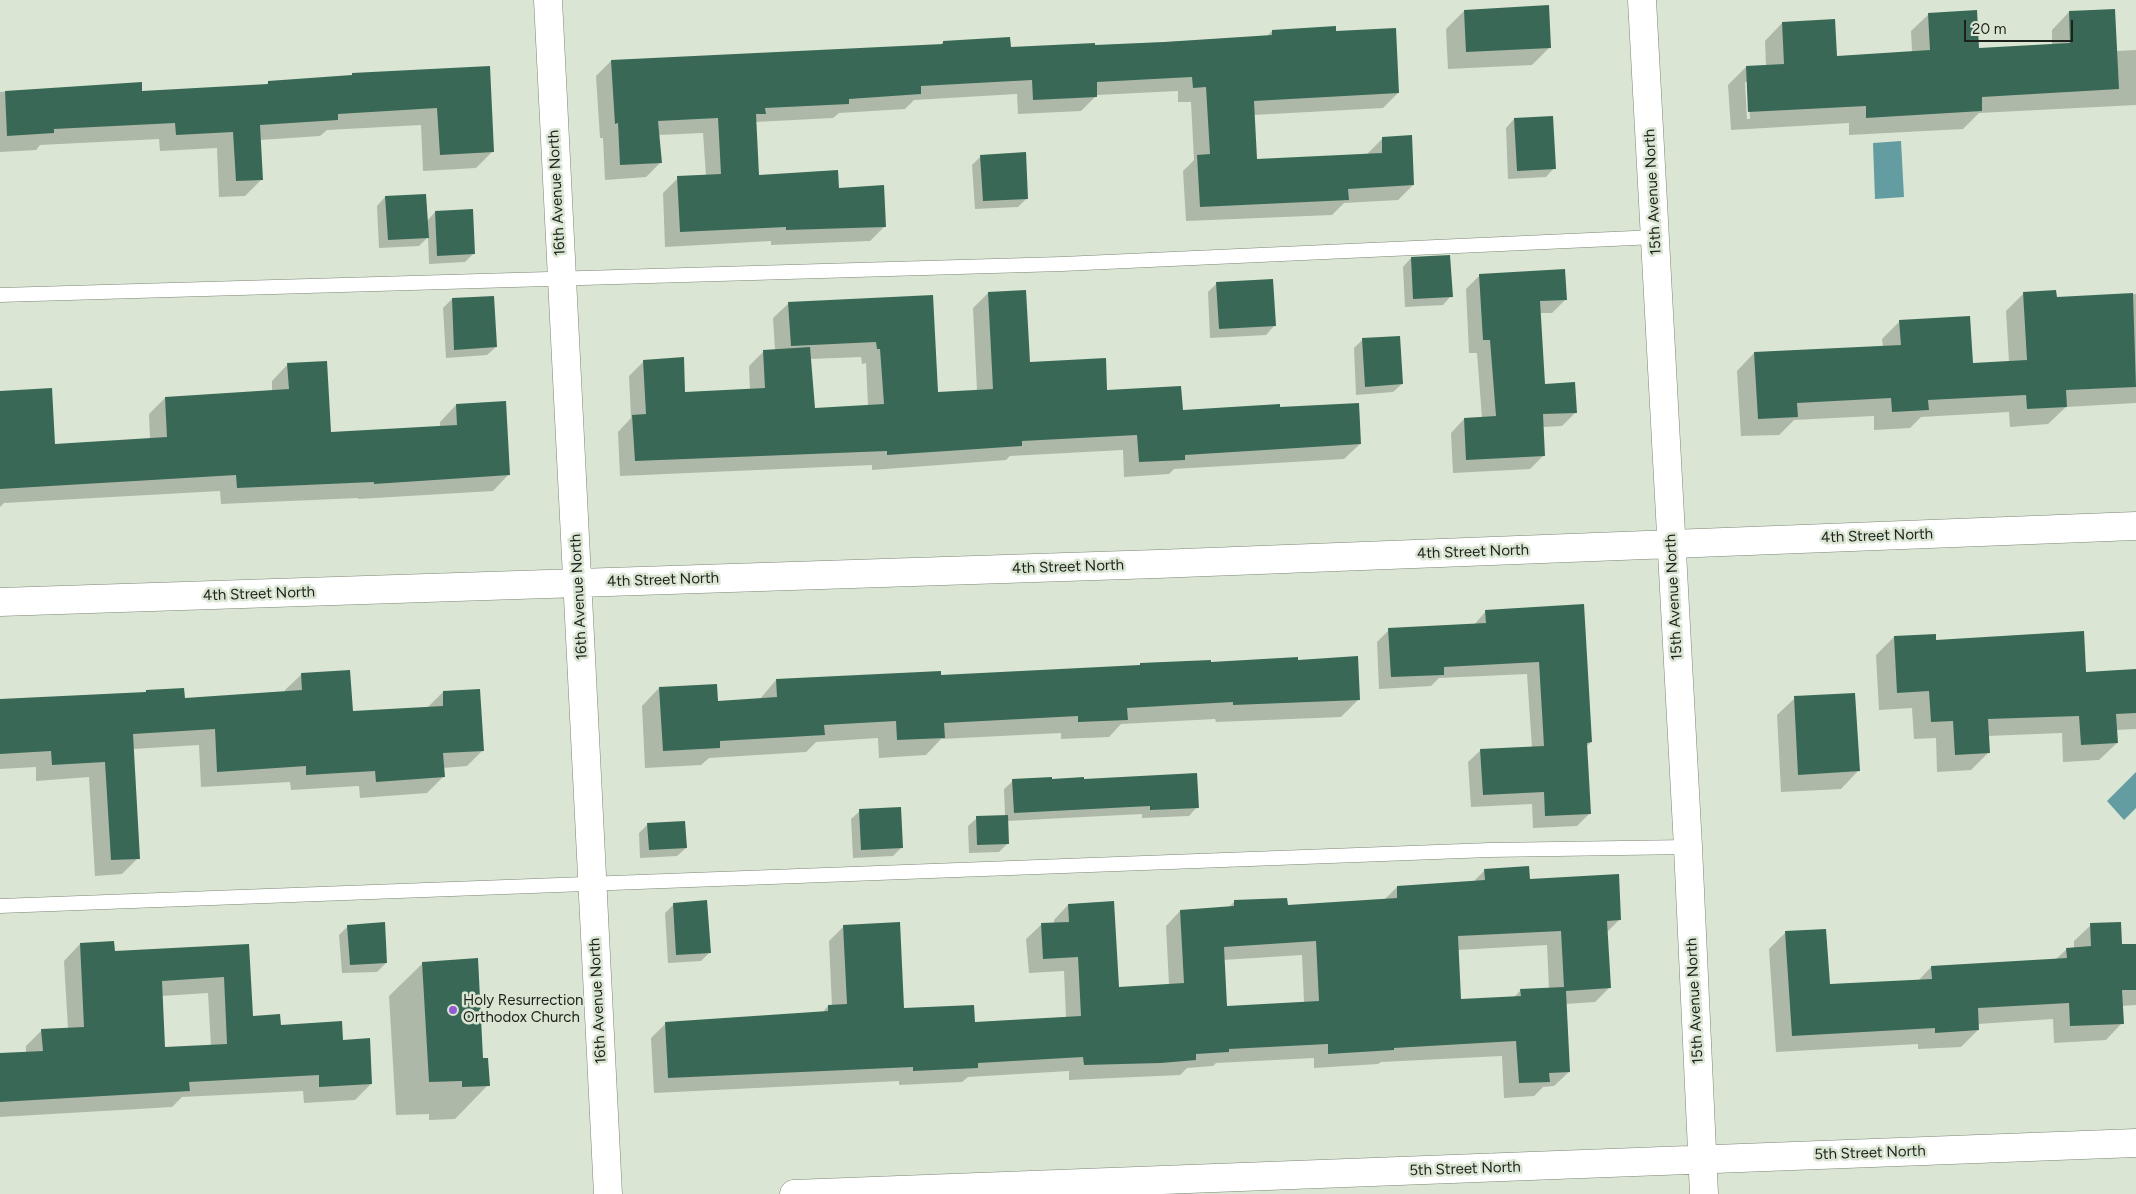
<!DOCTYPE html>
<style>
body{margin:0}
#map{position:relative;width:2136px;height:1194px;overflow:hidden;background:#dae6d3;font-family:Figtree,sans-serif}
canvas{display:block}
.scale{position:absolute;left:1964px;top:20px;width:109px;height:22px;box-sizing:border-box;border:2px solid #1d211b;border-top:0;padding-left:6px;font-size:15px;line-height:18px;white-space:nowrap;color:#1d211b;-webkit-text-stroke:4px #dae6d3;paint-order:stroke}
</style>
<div id="map">
<canvas width="2136" height="1194"></canvas>
<div class="scale">20 m</div>
</div>
<script>
const g = document.querySelector('canvas').getContext('2d');
g.lineJoin = 'round';
function fill(path, color) {
  g.fillStyle = color;
  g.fill(path, 'evenodd');
}
function poly(rows) {
  const path = new Path2D();
  for (const r of rows) {
    path.moveTo(r[0], r[1]);
    for (let i = 2; i < r.length; i += 2) path.lineTo(r[i], r[i + 1]);
  }
  return path;
}
function strokePath(path, color, width, dash) {
  g.strokeStyle = color;
  g.lineWidth = width;
  g.lineCap = dash ? 'butt' : 'round';
  g.setLineDash(dash || []);
  g.stroke(path);
}
function write(font, color, halo, rows, align = 'center') {
  g.font = font + ' Figtree,sans-serif';
  g.lineWidth = 5;
  g.setLineDash([]);
  g.textBaseline = 'middle';
  g.strokeStyle = halo;
  g.fillStyle = color;
  for (const [text, x, y, turn = 0] of rows) {
    g.save();
    g.translate(x, y);
    g.rotate((+turn || 0) * Math.PI / 180);
    g.textAlign = isNaN(turn) ? turn : align;
    if (halo) g.strokeText(text, 0, 0);
    g.fillText(text, 0, 0);
    g.restore();
  }
}
fill(poly([
 [1901,141,1904,197,1875,199,1873,143],
 [2136,772,2136,808,2124,820,2107,801]
]), '#639da1');
fill(poly([
 [1464,11,1550,47,1532,65,1448,69,1446,29],
 [2069,12,2116,51,2136,50,2136,105,1979,113,1963,129,1849,135,1849,123,1731,130,1728,85,1746,67,1766,66,1765,41,1782,23,1835,57,1912,52,1911,31,1929,14,1978,49,2052,45,2052,30],
 [1745,82,1748,82,1750,119,1747,119],
 [1272,31,1335,32,1398,93,1383,108,1253,115,1256,161,1367,154,1382,139,1413,185,1398,200,1344,203,1332,215,1186,221,1183,171,1194,160,1191,102,1178,102,1178,91,1097,95,1081,111,1018,114,1017,94,914,100,905,109,839,113,833,118,755,122,758,176,838,189,885,226,870,241,771,245,771,241,665,247,663,193,678,178,706,176,703,133,658,135,661,162,646,177,605,180,603,138,600,138,596,76,611,61,940,45,943,42,1010,49,1093,46,1266,37],
 [489,67,493,151,476,168,423,171,421,125,327,130,320,136,260,140,262,179,245,196,219,197,217,148,160,151,159,139,40,145,36,150,0,152,0,92,141,83,141,92,265,86,269,82,350,77,353,74],
 [1514,119,1554,168,1546,177,1508,179,1506,128],
 [981,156,1027,198,1018,207,975,209,972,165],
 [385,197,427,221,435,212,474,253,465,262,429,264,428,237,419,246,379,248,377,206],
 [1411,258,1451,296,1443,305,1405,307,1403,267],
 [1480,275,1566,299,1552,313,1540,313,1543,385,1576,412,1562,426,1543,427,1544,455,1530,469,1453,473,1451,433,1464,419,1482,418,1477,353,1469,353,1466,289],
 [1217,283,1274,326,1266,335,1210,338,1208,292],
 [988,293,1029,364,1106,391,1181,411,1279,409,1360,444,1344,459,1174,469,1169,474,1124,477,1123,450,1010,456,1006,460,872,470,872,465,620,476,618,432,631,418,629,376,644,361,684,393,750,390,749,366,764,351,775,350,773,318,789,303,932,297,937,393,977,391,973,308],
 [861,357,862,364,866,363,868,406,813,409,810,359],
 [2024,293,2055,298,2136,294,2136,403,2066,407,2048,424,2010,427,2009,412,1921,417,1910,428,1874,430,1874,416,1794,420,1779,435,1741,436,1737,371,1754,353,1883,347,1882,339,1900,321,1972,364,2009,362,2006,311],
 [493,297,496,347,487,355,446,358,443,308,452,299],
 [1363,339,1402,384,1393,392,1356,395,1354,348],
 [288,364,330,434,440,427,440,422,456,405,509,474,493,491,358,499,358,498,221,504,220,491,4,503,0,507,0,391,53,445,150,439,149,414,165,398,272,392,272,381],
 [1583,605,1591,742,1586,747,1589,814,1577,826,1533,828,1532,804,1471,807,1468,762,1481,750,1532,748,1527,674,1439,678,1431,686,1379,689,1377,642,1389,630,1474,625,1486,611],
 [1894,637,1935,641,2085,673,2136,670,2136,729,2116,730,2117,743,2099,760,2063,762,2062,733,1987,736,1988,753,1971,770,1937,772,1936,738,1914,739,1912,708,1879,710,1876,655],
 [1297,661,1359,699,1341,717,1216,722,1215,719,1121,724,1109,737,1061,739,1061,733,941,739,926,755,879,758,878,738,816,742,806,752,709,758,701,765,645,768,642,706,659,688,717,702,759,700,776,680,940,677,1138,667,1140,665],
 [302,674,351,712,427,708,443,692,483,750,467,766,443,768,443,777,427,793,360,798,359,786,291,790,290,782,201,787,199,745,133,749,138,858,122,874,95,876,89,777,36,781,36,767,0,769,0,701,144,694,146,691,184,699,285,693,285,690],
 [1795,698,1858,771,1841,789,1781,792,1777,715],
 [1051,780,1197,807,1189,816,1142,818,1142,814,1007,821,1008,843,999,852,969,853,968,826,977,818,1005,816,1004,789,1013,781],
 [860,811,902,847,893,856,853,858,851,819],
 [648,824,686,848,677,856,640,858,639,833],
 [1485,870,1528,880,1620,919,1606,933,1609,988,1595,1002,1565,1004,1569,1072,1554,1086,1543,1087,1534,1096,1504,1098,1502,1056,1381,1062,1378,1064,1314,1068,1314,1058,1216,1063,1213,1066,1187,1068,1180,1075,1069,1080,1069,1071,968,1077,962,1082,899,1085,899,1081,654,1093,651,1038,665,1024,822,1013,828,1006,832,1006,829,941,844,926,903,1010,974,1024,1066,1018,1064,971,1029,973,1026,939,1041,925,1054,924,1054,920,1068,905,1118,988,1169,985,1166,926,1180,911,1228,908,1234,902,1286,906,1384,900,1397,887,1473,882],
 [1547,945,1549,989,1521,990,1514,997,1460,1000,1457,950],
 [1302,955,1304,1003,1226,1008,1223,960],
 [674,904,709,953,701,961,668,963,665,913],
 [2091,925,2121,946,2136,945,2136,1005,2121,1006,2122,1023,2106,1040,2054,1043,2053,1019,1978,1024,1978,1030,1961,1047,1918,1049,1918,1044,1776,1052,1769,949,1786,932,1829,986,1918,981,1931,967,2055,960,2067,949,2074,948,2074,941],
 [348,926,386,963,377,972,342,973,339,935],
 [80,944,114,953,248,946,252,1017,280,1027,342,1041,371,1084,355,1100,304,1103,303,1091,182,1097,172,1107,0,1117,0,1055,26,1053,26,1046,42,1030,68,1029,64,961],
 [208,993,211,1046,164,1048,161,996],
 [423,963,482,1059,488,1085,455,1119,429,1120,429,1114,396,1115,389,996]
]), '#0003');
fill(poly([
 [1549,5,1551,48,1466,52,1464,10],
 [2115,9,2119,89,1982,97,1982,111,1866,118,1866,106,1748,112,1746,66,1784,64,1782,22,1835,19,1837,56,1930,50,1928,13,1977,10,1979,48,2070,43,2069,11],
 [1336,26,1336,31,1396,28,1399,93,1254,101,1257,159,1382,153,1382,137,1412,135,1414,185,1348,189,1349,200,1200,207,1197,155,1210,154,1206,87,1193,88,1192,77,1097,82,1097,97,1033,100,1032,80,921,86,921,94,849,99,849,104,765,108,766,114,756,114,759,175,838,170,839,188,884,185,886,227,786,230,786,227,680,232,677,176,721,174,718,118,658,121,662,163,620,165,618,123,615,124,611,60,943,44,943,41,1010,37,1011,47,1095,43,1095,45,1164,42,1272,35,1272,30],
 [490,66,494,152,440,155,437,108,338,114,338,120,260,125,263,180,236,181,233,132,176,135,175,123,54,129,54,133,7,136,5,91,142,82,142,91,268,84,268,81,352,75,352,73],
 [1553,116,1556,169,1517,171,1514,118],
 [1026,152,1028,199,983,201,980,155],
 [426,194,429,238,388,240,385,196],
 [473,209,475,254,437,256,435,211],
 [1450,255,1453,297,1413,299,1411,257],
 [1565,269,1567,300,1540,301,1545,384,1575,382,1577,413,1543,414,1545,456,1466,460,1464,418,1496,416,1490,340,1483,340,1479,274],
 [1273,279,1276,326,1219,329,1216,282],
 [1026,290,1030,362,1106,358,1107,390,1181,386,1183,410,1280,404,1280,407,1359,403,1361,444,1185,455,1185,460,1139,462,1137,435,1022,441,1022,446,887,455,887,451,635,461,632,415,646,414,643,360,684,357,685,392,765,388,763,350,810,347,815,408,884,404,880,349,877,349,876,342,791,346,788,302,933,295,938,392,993,389,988,292],
 [2056,290,2057,297,2133,293,2136,387,2066,390,2067,407,2027,409,2026,395,1928,400,1929,410,1892,412,1891,398,1797,403,1798,417,1758,419,1754,352,1901,345,1899,320,1970,316,1973,363,2027,360,2023,292],
 [494,296,497,347,454,350,452,298],
 [1400,336,1403,384,1365,387,1362,338],
 [327,361,331,432,457,425,456,404,506,401,510,475,374,484,374,482,237,488,236,475,0,489,0,391,52,388,55,444,167,437,165,397,289,389,287,363],
 [1584,604,1592,742,1587,743,1591,814,1545,816,1544,792,1483,795,1480,749,1544,746,1539,662,1444,667,1444,675,1391,677,1388,628,1486,623,1485,610],
 [2084,631,2086,672,2136,669,2136,713,2116,714,2118,743,2081,745,2079,716,1988,719,1990,753,1955,755,1953,721,1931,722,1929,691,1897,693,1894,636,1936,634,1936,640],
 [1358,656,1360,700,1233,705,1233,702,1127,708,1128,720,1078,722,1078,716,944,723,945,738,897,740,896,721,824,725,825,735,720,741,720,748,663,751,659,687,717,684,718,701,777,697,776,679,941,671,941,675,1140,665,1140,663,1211,660,1211,662,1298,657,1298,660],
 [350,670,353,711,443,706,443,691,480,689,484,751,443,753,445,777,376,782,375,771,306,775,306,766,217,772,215,729,133,734,140,859,111,860,105,762,52,765,51,751,0,754,0,699,146,692,146,690,184,688,185,698,302,690,301,673],
 [1855,693,1860,771,1798,775,1794,696],
 [1197,773,1199,808,1150,810,1150,806,1014,813,1012,779,1052,777,1052,779,1084,777,1084,779],
 [901,807,903,848,861,850,859,809],
 [1008,815,1009,844,977,845,976,816],
 [685,821,687,848,649,850,647,823],
 [1529,866,1530,879,1619,874,1621,920,1607,921,1611,988,1566,991,1570,1072,1549,1073,1550,1082,1519,1083,1516,1041,1394,1048,1394,1050,1328,1054,1328,1044,1229,1049,1229,1052,1196,1054,1196,1060,1161,1063,1084,1065,1083,1057,978,1063,978,1068,913,1071,913,1067,668,1078,665,1022,828,1011,828,1005,847,1004,843,925,900,922,904,1008,974,1005,975,1022,1081,1016,1078,957,1043,959,1041,923,1069,922,1068,904,1114,901,1119,987,1184,983,1180,910,1234,906,1234,900,1287,898,1288,905,1397,898,1397,886,1485,880,1484,869],
 [1561,931,1564,987,1520,989,1521,996,1461,999,1458,936],
 [1316,941,1319,1001,1227,1006,1224,947],
 [707,900,711,953,676,955,673,903],
 [385,922,387,963,350,965,347,925],
 [2121,922,2122,944,2136,944,2136,990,2122,990,2124,1024,2070,1026,2069,1003,1978,1008,1979,1030,1935,1033,1935,1028,1792,1036,1785,931,1826,929,1830,984,1932,979,1931,966,2067,958,2066,948,2091,946,2090,923],
 [114,941,115,951,249,944,253,1016,280,1014,281,1025,342,1021,343,1040,370,1038,372,1084,319,1087,319,1075,189,1082,190,1091,0,1102,0,1053,43,1051,41,1029,84,1027,80,943],
 [224,977,227,1044,165,1047,162,981],
 [478,958,483,1058,488,1058,490,1086,462,1087,462,1081,429,1082,422,962]
]), '#396956');
const service = poly([
 [0,295,1062,264,1656,237],
 [0,906,1490,850,1688,847]
]);
const minor = poly([
 [548,0,608,1194],
 [1642,0,1688,847,1704,1194],
 [0,602,1157,564,2136,526],
 [794,1194,2136,1143]
]);
strokePath(service, '#7b8575', 15);
strokePath(minor, '#7b8575', 29);
strokePath(service, '#fff', 14);
strokePath(minor, '#fff', 28);
for (const [x, y, r, color] of [
 [453,1010,5,"#905bd3"]
]) {
  const dot = new Path2D();
  dot.arc(x, y, r, 0, 2 * Math.PI);
  g.fillStyle = color;
  g.fill(dot);
  strokePath(dot, '#dae6d3', 2);
}
write('15px', '#1d211b', '#dae6d3', [
 ["15th Avenue North",1653,192,-93],
 ["16th Avenue North",557,193,-93],
 ["4th Street North",1877,536,-2],
 ["4th Street North",1473,552,-2],
 ["4th Street North",1068,567,-2],
 ["4th Street North",663,580,-2],
 ["4th Street North",259,594,-2],
 ["16th Avenue North",579,597,-93],
 ["15th Avenue North",1674,597,-93],
 ["16th Avenue North",598,1001,-93],
 ["15th Avenue North",1695,1001,-93],
 ["5th Street North",1870,1153,-2],
 ["5th Street North",1465,1169,-2]
]);
write('15px', '#1d211b', '#dae6d3', [
 ["Holy Resurrection",463,1001],
 ["Orthodox Church",463,1018]
], 'left');
</script>
